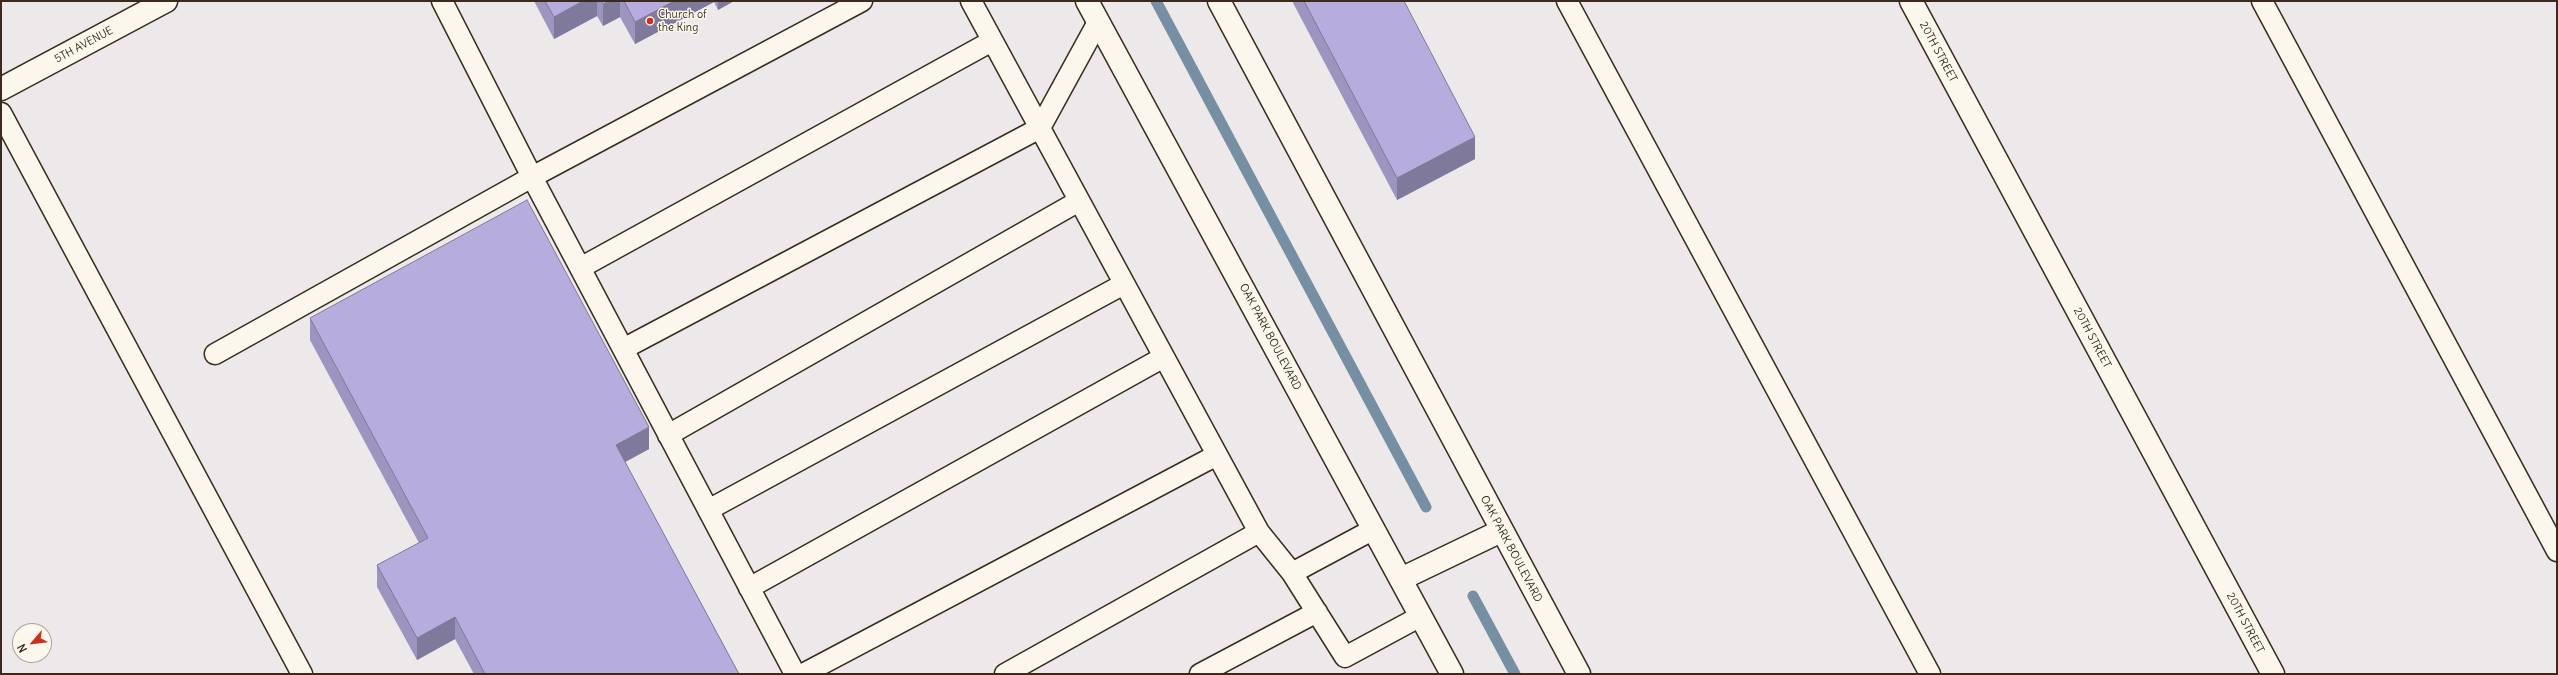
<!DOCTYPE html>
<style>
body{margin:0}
#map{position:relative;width:2558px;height:675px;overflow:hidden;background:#ede8e9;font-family:Delius,sans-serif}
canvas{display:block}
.frame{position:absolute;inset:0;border:2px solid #3b2a1e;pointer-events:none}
.north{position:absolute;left:12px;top:623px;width:40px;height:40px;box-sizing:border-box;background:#fbf7ec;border:1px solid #aea59a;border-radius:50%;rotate:242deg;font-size:11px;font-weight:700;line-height:16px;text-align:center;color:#3b2a1e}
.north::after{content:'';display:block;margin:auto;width:14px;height:18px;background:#c8321e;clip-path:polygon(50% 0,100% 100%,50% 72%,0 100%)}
</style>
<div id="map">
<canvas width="2558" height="675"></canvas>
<div class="frame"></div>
<div class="north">N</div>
</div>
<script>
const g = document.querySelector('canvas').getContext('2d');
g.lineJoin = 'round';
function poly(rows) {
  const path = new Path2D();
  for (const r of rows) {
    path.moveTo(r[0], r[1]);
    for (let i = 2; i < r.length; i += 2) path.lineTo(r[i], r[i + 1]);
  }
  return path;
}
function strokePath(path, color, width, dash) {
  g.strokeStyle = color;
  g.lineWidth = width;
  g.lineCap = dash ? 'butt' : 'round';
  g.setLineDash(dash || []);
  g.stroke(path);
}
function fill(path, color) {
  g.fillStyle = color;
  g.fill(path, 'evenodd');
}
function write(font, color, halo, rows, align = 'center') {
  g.font = font + ' Delius,sans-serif';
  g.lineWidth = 3;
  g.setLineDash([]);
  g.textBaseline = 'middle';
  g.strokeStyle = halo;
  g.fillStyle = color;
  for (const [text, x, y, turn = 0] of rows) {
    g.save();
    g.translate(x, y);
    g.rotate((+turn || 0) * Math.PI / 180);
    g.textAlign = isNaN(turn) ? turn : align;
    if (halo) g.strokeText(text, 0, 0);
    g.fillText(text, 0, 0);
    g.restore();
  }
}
strokePath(poly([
 [1156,1,1426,507],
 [1473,596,1515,674]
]), '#768fa3', 11);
const service = poly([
 [442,1,532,177,862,1],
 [971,1,1259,532,1005,674],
 [1567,1,1930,674],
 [2262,1,2557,551],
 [1,113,302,674],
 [580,268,992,41],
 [623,349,1040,128,1098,22],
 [215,354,532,177,795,674],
 [668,435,1079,201],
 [708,510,1124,284],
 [1374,529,1292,573,1345,657,1421,616],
 [1259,532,1292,573],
 [749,588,1164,357],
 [803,674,1217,455],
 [1200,674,1317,612]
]);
const minor = poly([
 [1911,1,2273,674]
]);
const tertiary = poly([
 [1087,1,1452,674],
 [1219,1,1579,674],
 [1,89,166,1],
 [1401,579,1501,531]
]);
strokePath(service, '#3b2a1e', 23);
strokePath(minor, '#3b2a1e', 25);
strokePath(tertiary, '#3b2a1e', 25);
strokePath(service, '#fbf7ec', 20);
strokePath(minor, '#fbf7ec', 22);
strokePath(tertiary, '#fbf7ec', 22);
fill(poly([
 [534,1,734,1,718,10,714,2,635,44,620,17,603,26,597,16,554,39],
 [1292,1,1404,1,1475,159,1397,200],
 [310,318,649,449,625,462,739,674,474,674,455,639,417,660,377,587,377,565,419,543,310,340]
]), '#9d95bf');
fill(poly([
 [583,1,597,1,597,16,554,39,554,17],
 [609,1,620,1,620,17,603,26,603,4],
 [674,1,714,1,714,2,635,44,635,22],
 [718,1,734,1,718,10],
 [1475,137,1475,159,1397,200,1397,178],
 [649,427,649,449,616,467,616,445],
 [455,617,455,639,417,660,417,638]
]), '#7f799b');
const building = poly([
 [545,1,583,1,554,17,545,1],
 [601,1,609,1,603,4,601,1],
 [624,1,674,1,635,22,624,1],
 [1304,1,1404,1,1475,137,1397,178,1304,1],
 [527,200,649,427,616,445,739,674,485,674,455,617,417,638,377,565,428,538,310,318,527,200]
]);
fill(building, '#b6adde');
strokePath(building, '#7f799b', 1);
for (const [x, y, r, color] of [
 [650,21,4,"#c8321e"]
]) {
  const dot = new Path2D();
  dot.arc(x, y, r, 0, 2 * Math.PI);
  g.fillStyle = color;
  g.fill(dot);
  strokePath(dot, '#fbf7ec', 1.5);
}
write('11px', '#3b2a1e', '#fbf7ec', [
 ["Church of",658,15],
 ["the King",658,28]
], 'left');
write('11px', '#3b2a1e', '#fbf7ec', [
 ["5TH AVENUE",84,45,-28],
 ["20TH STREET",1938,52,62],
 ["OAK PARK BOULEVARD",1270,337,62],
 ["20TH STREET",2092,338,62],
 ["OAK PARK BOULEVARD",1511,549,62],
 ["20TH STREET",2245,623,62]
]);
</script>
